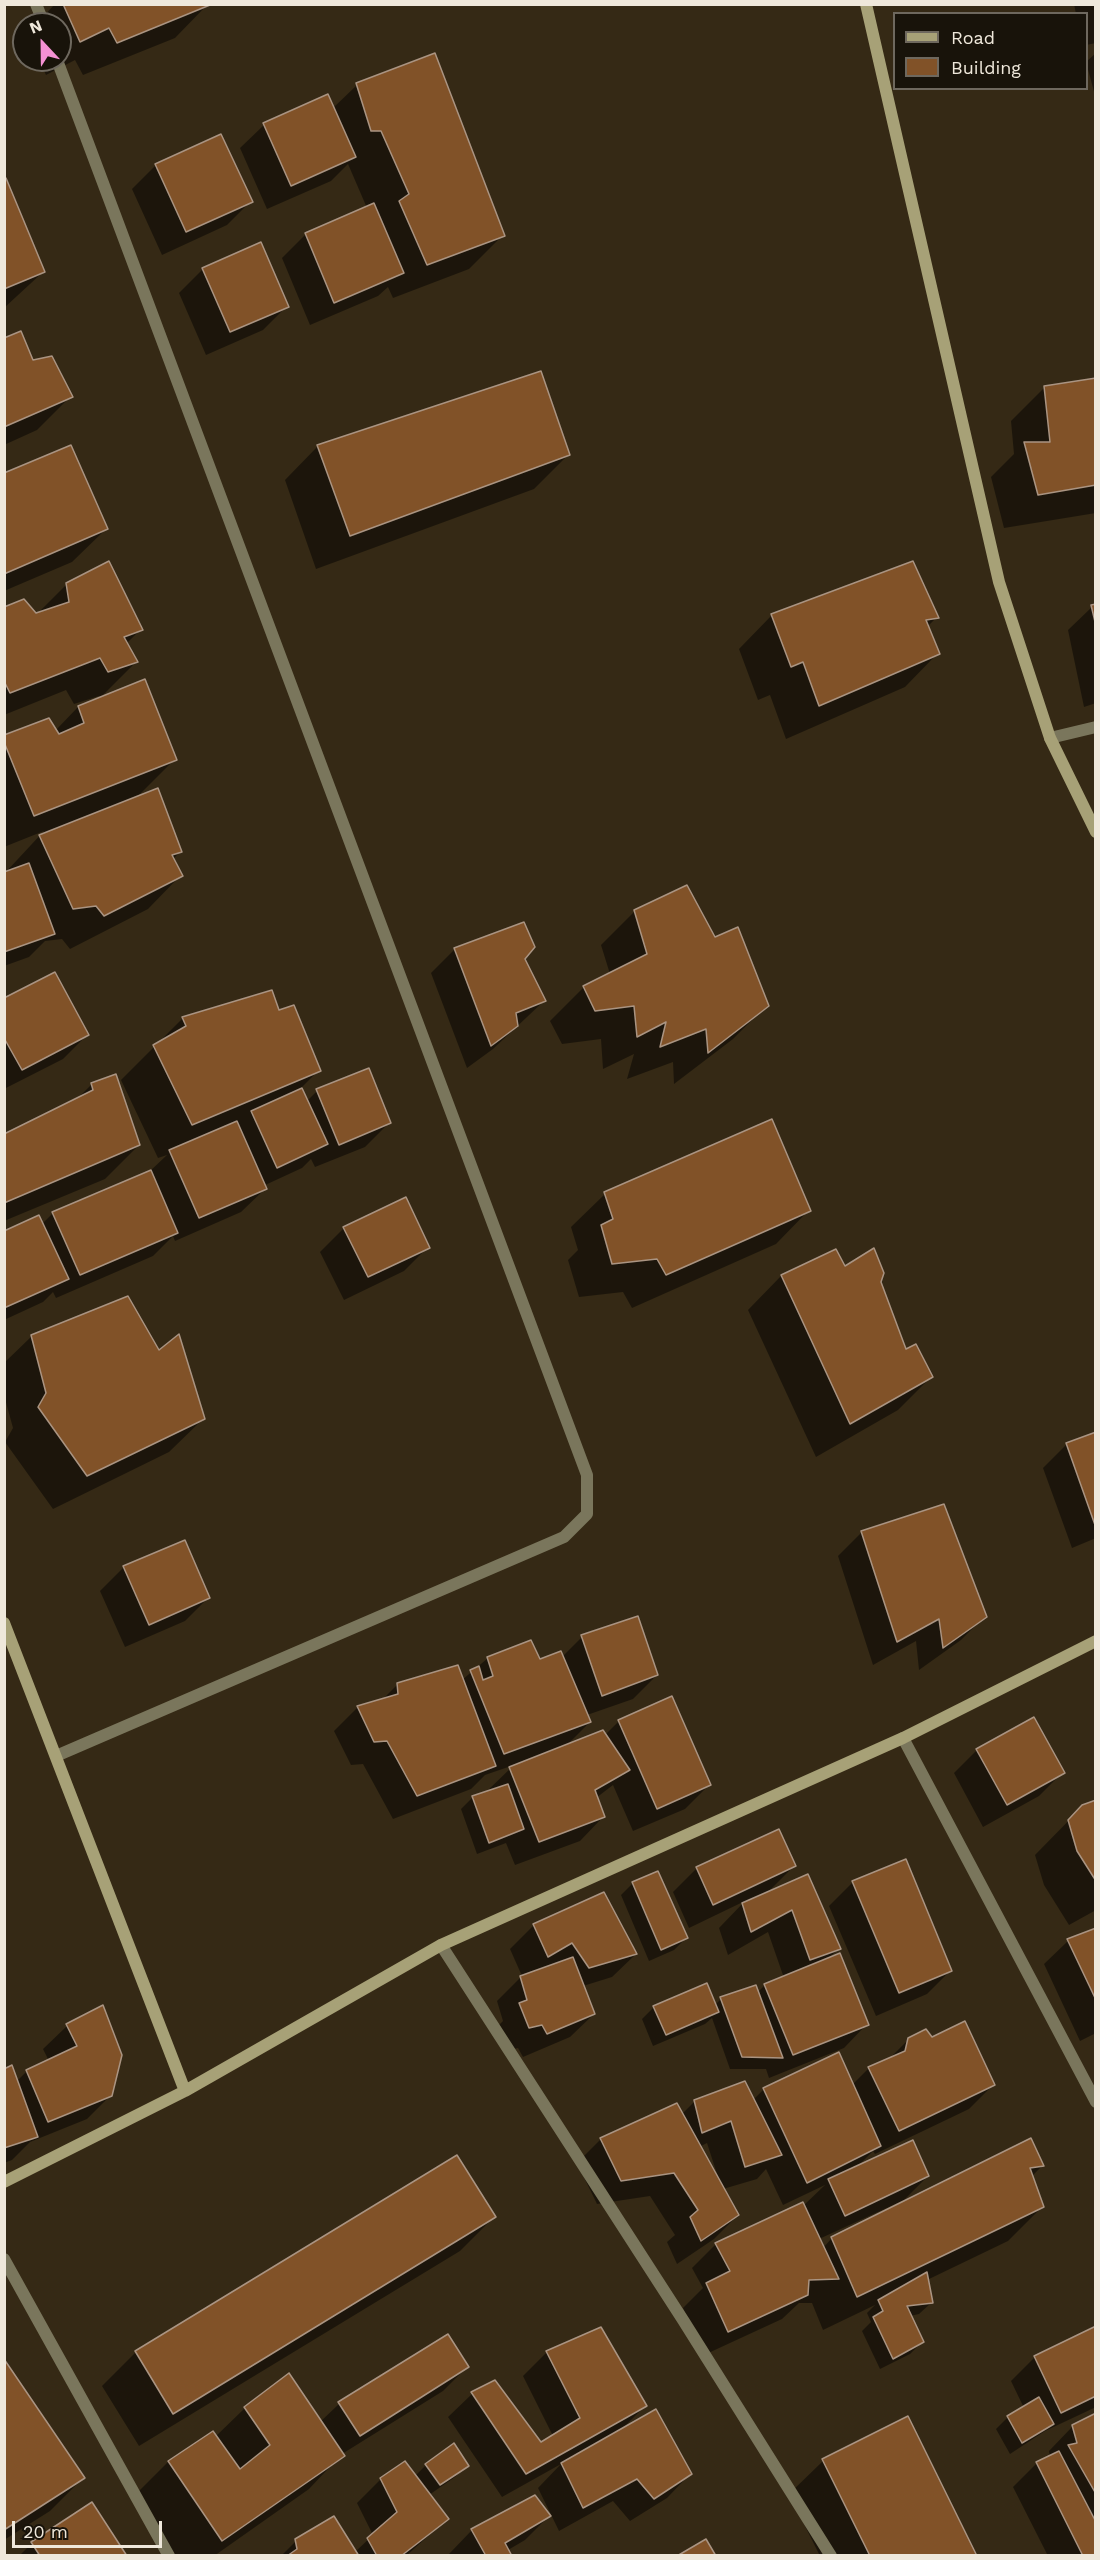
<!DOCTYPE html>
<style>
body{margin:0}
#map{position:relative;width:1100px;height:2560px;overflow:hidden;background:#352915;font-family:"Work Sans",sans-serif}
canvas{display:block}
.frame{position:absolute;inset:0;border:6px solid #efe8db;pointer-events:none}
.legend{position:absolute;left:893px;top:12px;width:195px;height:78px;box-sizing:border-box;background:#18130a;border:2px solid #6e685e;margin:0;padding:8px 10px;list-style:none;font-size:18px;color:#efe8db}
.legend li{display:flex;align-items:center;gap:12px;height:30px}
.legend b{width:30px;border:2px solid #6e685e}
.north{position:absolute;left:12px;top:12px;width:60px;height:60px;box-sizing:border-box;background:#18130a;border:2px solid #6e685e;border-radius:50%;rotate:338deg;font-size:16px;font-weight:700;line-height:24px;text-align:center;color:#efe8db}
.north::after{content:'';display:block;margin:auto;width:21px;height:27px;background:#f491d4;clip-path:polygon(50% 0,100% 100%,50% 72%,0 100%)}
.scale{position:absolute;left:12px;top:2521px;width:150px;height:27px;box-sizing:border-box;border:3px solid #efe8db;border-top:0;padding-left:8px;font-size:18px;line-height:21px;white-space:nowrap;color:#efe8db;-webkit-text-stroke:4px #18130a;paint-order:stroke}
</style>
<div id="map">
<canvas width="1100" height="2560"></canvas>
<div class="frame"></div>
<ul class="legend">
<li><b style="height:8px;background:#a7a177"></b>Road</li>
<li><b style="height:16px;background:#815228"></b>Building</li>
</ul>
<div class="north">N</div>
<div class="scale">20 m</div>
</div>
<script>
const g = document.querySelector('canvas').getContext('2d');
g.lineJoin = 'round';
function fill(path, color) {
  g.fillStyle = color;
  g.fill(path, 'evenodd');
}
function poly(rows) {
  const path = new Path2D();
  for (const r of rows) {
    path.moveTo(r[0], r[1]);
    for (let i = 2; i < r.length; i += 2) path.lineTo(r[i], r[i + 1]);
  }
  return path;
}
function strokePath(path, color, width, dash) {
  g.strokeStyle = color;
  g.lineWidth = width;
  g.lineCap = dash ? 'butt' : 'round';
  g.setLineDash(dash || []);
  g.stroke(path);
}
fill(poly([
 [55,4,208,4,175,38,83,75,75,60,46,75,39,60,60,60,60,24,36,24],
 [1074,4,1096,4,1096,43,1086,45,1086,14,1076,14],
 [1096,53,1096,99,1086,62],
 [357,85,503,235,469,269,393,298,388,287,378,296,310,325,282,258,306,234,367,208,348,164,331,181,267,209,240,148,264,125,333,108],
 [156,165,251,201,227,225,162,255,132,189],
 [4,181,43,272,4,308],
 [203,269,287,306,263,330,206,355,179,293],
 [4,339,71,396,37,430,4,445],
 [1096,379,1096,513,1004,528,991,477,1014,454,1011,421,1045,387],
 [318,446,568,455,534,489,316,569,285,480],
 [4,475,106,529,72,562,4,591],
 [67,584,141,629,126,644,136,662,100,698,99,696,74,704,66,690,4,715,4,608,36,615],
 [1096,606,1096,703,1084,707,1068,630,1092,607],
 [772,615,937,617,927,627,938,653,905,687,786,739,770,695,758,700,739,649],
 [144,681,175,759,136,798,181,851,173,859,181,875,148,909,70,949,62,939,45,941,29,957,4,966,4,874,44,831,4,847,4,736,55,731,78,707],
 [635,911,714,938,767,1005,733,1039,674,1084,673,1062,627,1079,634,1054,603,1069,601,1039,562,1044,550,1021,584,987,610,974,601,945],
 [455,949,523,958,544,1001,493,1049,467,1068,431,973],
 [4,1000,87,1035,63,1059,4,1089],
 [278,1012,319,1070,301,1088,307,1101,317,1091,389,1123,365,1147,315,1167,311,1159,302,1168,263,1186,265,1189,241,1212,175,1241,173,1236,153,1256,56,1298,53,1292,43,1302,4,1320,4,1232,42,1224,53,1213,149,1172,167,1155,158,1158,121,1080,183,1018],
 [115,1076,139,1145,105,1179,4,1221,4,1136,75,1101,91,1085],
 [605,1194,809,1210,776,1244,632,1308,623,1292,579,1297,568,1260,578,1250,571,1227],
 [344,1228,428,1247,404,1271,344,1300,320,1252],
 [844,1268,879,1282,905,1351,931,1377,898,1410,816,1457,748,1310,781,1276],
 [32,1336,159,1352,203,1419,169,1452,53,1509,5,1442,13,1428,4,1395,4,1363],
 [1096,1434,1096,1538,1072,1548,1043,1468,1067,1444],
 [862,1532,985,1616,961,1640,919,1670,916,1641,873,1665,838,1556],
 [124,1567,208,1598,185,1621,125,1647,100,1591],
 [582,1637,657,1675,633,1699,587,1715,590,1722,565,1747,605,1735,619,1721,709,1785,685,1809,633,1831,613,1785,596,1798,603,1817,580,1841,515,1865,506,1843,477,1854,461,1809,473,1797,486,1792,514,1765,485,1775,471,1789,393,1819,363,1764,351,1765,334,1731,358,1707,382,1700,398,1684,462,1680,488,1658,540,1661,562,1657],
 [977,1750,1063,1772,1039,1796,983,1827,954,1773],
 [1096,1801,1096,1910,1069,1925,1044,1885,1035,1855,1083,1806],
 [794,1866,767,1893,807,1876,839,1948,827,1960,867,2024,844,2048,769,2078,766,2069,730,2069,712,2018,705,2024,653,2046,642,2019,654,2007,715,2005,721,1999,757,1993,765,1985,784,1978,768,1932,728,1955,719,1928,745,1901,689,1928,673,1892,697,1868],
 [853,1882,951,1970,927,1994,876,2016,829,1906],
 [633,1883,686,1938,674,1950,649,1961,621,1895],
 [604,1894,636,1954,612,1977,583,1986,594,2014,570,2037,523,2057,518,2048,505,2051,496,2028,503,2021,497,2001,522,1976,510,1949,534,1925],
 [1096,1929,1096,2033,1080,2041,1044,1964,1068,1941],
 [67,2026,111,2095,87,2119,30,2142,12,2160,4,2163,4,2071,16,2082,27,2071,49,2061,43,2049],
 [909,2039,932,2039,993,2085,969,2109,875,2154,873,2151,857,2167,928,2176,904,2200,819,2239,823,2248,832,2238,1030,2140,1042,2166,1032,2176,1042,2207,1008,2241,927,2280,931,2303,919,2314,910,2316,922,2342,910,2354,880,2369,862,2331,871,2322,867,2313,875,2305,823,2330,812,2303,799,2303,782,2319,704,2355,683,2308,703,2288,692,2268,716,2244,803,2206,825,2185,783,2205,766,2169,757,2179,723,2189,738,2215,714,2239,677,2264,667,2242,675,2235,650,2196,597,2204,577,2163,601,2139,681,2115,695,2101,753,2100,764,2089,852,2085,869,2068,887,2061],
 [707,2143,718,2177,699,2147],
 [457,2157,494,2217,460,2251,139,2446,102,2386,136,2352],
 [1096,2328,1096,2407,1045,2431,1010,2454,996,2429,1008,2417,1024,2408,1011,2381,1035,2357],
 [547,2352,645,2406,623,2428,690,2474,667,2498,630,2521,613,2501,559,2531,538,2488,561,2464,502,2497,448,2417,472,2394,495,2382,541,2444,553,2436,523,2376],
 [4,2362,83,2478,50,2511,4,2540],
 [467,2367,443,2391,342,2454,309,2489,214,2556,176,2556,135,2495,168,2462,213,2434,215,2437,245,2408,320,2422,339,2404],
 [1096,2419,1096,2556,1048,2556,1013,2487,1037,2463,1050,2457,1049,2451,1072,2427],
 [823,2461,975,2556,820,2556,789,2494],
 [426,2465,467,2465,455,2477,429,2495,447,2519,406,2556,281,2556,296,2541,355,2552,373,2535,357,2503,381,2479,415,2476],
 [549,2516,525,2540,508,2550,510,2556,449,2554,472,2530],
 [32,2543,125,2556,19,2556]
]), '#0007');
const building = poly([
 [63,4,210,4,210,5,117,43,109,28,80,42,63,4],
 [435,53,505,236,427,265,399,201,409,194,381,131,371,131,356,83,435,53],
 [328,94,356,157,291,186,263,123,328,94],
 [221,134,253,202,186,232,155,164,221,134],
 [6,178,45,272,4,289,4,179,6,178],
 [374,203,404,273,334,303,305,233,374,203],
 [261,242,289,307,230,332,202,268,261,242],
 [21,331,33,360,52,356,73,397,4,427,4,338,21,331],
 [541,371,570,455,350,536,317,445,541,371],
 [1096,378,1096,485,1038,495,1024,442,1050,442,1044,386,1096,378],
 [71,445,108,529,4,574,4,473,71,445],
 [109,561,143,630,124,637,138,662,108,672,100,658,10,693,4,681,4,607,24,599,36,613,69,602,66,583,109,561],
 [913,561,939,618,926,620,940,654,819,706,803,662,791,667,771,614,913,561],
 [1096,604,1096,626,1091,605,1096,604],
 [145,679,177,760,34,816,4,742,4,735,49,718,59,734,84,723,78,706,145,679],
 [158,788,182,852,172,855,183,876,104,916,96,906,73,909,39,835,158,788],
 [29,863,55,934,4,952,4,872,29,863],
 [687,885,715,937,738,927,769,1006,708,1053,706,1029,660,1047,666,1022,637,1037,634,1006,595,1011,583,986,647,954,634,910,687,885],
 [524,922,535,947,525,959,546,1001,516,1013,518,1026,491,1046,454,948,524,922],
 [55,972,89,1035,22,1070,4,1038,4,998,55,972],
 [272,990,279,1010,294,1005,321,1071,192,1125,153,1045,186,1026,182,1017,272,990],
 [369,1068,391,1123,339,1145,316,1089,369,1068],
 [116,1074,140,1145,4,1203,4,1134,93,1090,91,1083,116,1074],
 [302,1088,328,1144,277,1168,251,1111,302,1088],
 [772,1119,811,1211,666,1275,657,1259,612,1264,601,1225,613,1219,604,1192,772,1119],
 [237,1121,267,1189,199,1218,169,1150,237,1121],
 [151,1170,178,1233,80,1275,52,1212,151,1170],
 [406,1197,430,1248,368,1277,343,1227,406,1197],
 [39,1215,69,1279,4,1308,4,1231,39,1215],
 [874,1248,884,1273,881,1282,906,1349,916,1344,933,1377,850,1424,781,1275,836,1249,845,1266,874,1248],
 [128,1296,159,1350,179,1334,205,1419,87,1476,38,1407,46,1393,31,1335,128,1296],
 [1096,1432,1096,1525,1095,1525,1066,1443,1096,1432],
 [944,1504,987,1617,943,1648,939,1619,897,1642,861,1531,944,1504],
 [185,1540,210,1598,149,1625,123,1566,185,1540],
 [638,1616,658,1675,602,1696,581,1635,638,1616],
 [531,1640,540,1659,561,1651,591,1722,504,1754,470,1670,479,1666,483,1680,493,1676,487,1657,531,1640],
 [458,1665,496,1766,417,1796,387,1741,374,1742,357,1706,398,1694,397,1683,458,1665],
 [672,1696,711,1785,657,1809,618,1720,672,1696],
 [1034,1717,1065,1773,1007,1805,976,1749,1034,1717],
 [603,1730,630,1770,595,1790,605,1817,539,1842,509,1767,603,1730],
 [508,1784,524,1829,489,1843,472,1796,508,1784],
 [1096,1800,1096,1881,1077,1851,1068,1820,1082,1805,1096,1800],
 [779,1829,796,1866,713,1905,696,1867,779,1829],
 [906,1859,952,1971,899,1993,852,1881,906,1859],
 [658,1871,688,1938,661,1950,632,1882,658,1871],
 [808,1874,841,1949,810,1960,792,1910,751,1932,742,1903,808,1874],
 [604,1892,637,1954,589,1968,572,1943,548,1957,533,1924,604,1892],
 [1096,1928,1096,2000,1067,1939,1096,1928],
 [840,1953,869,2025,793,2055,764,1984,840,1953],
 [573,1957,595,2014,547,2034,542,2025,529,2028,519,2003,527,2000,520,1976,573,1957],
 [707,1983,719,2012,666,2035,653,2006,707,1983],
 [756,1985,783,2058,742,2057,720,1997,756,1985],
 [103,2005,122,2055,112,2096,48,2122,26,2070,77,2046,66,2024,103,2005],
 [965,2021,995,2085,899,2131,868,2067,905,2051,908,2038,926,2029,932,2037,965,2021],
 [839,2052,881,2146,807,2183,763,2088,839,2052],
 [12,2065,38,2137,4,2148,4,2069,12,2065],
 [745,2081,782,2155,745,2167,731,2121,702,2133,694,2100,745,2081],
 [677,2103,739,2215,701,2241,690,2217,698,2210,674,2173,621,2181,600,2138,677,2103],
 [1031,2138,1044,2166,1030,2168,1044,2207,857,2297,831,2237,1031,2138],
 [913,2140,929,2176,845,2216,828,2179,913,2140],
 [457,2155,496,2217,173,2414,135,2351,457,2155],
 [803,2202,839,2279,809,2280,808,2295,728,2332,706,2283,730,2271,715,2243,803,2202],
 [927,2272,933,2303,907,2306,924,2342,893,2359,873,2317,883,2311,878,2300,927,2272],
 [1096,2326,1096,2396,1061,2413,1034,2356,1096,2326],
 [601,2327,647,2406,526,2474,471,2392,495,2380,541,2442,580,2418,546,2351,601,2327],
 [448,2334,469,2367,360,2436,338,2402,448,2334],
 [4,2359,85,2478,4,2530,4,2359],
 [289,2373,345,2456,222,2541,168,2461,213,2431,240,2469,270,2445,244,2407,289,2373],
 [1039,2397,1054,2424,1022,2443,1007,2416,1039,2397],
 [656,2409,692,2474,654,2499,637,2479,583,2508,561,2463,656,2409],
 [1094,2414,1096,2416,1096,2494,1068,2445,1077,2443,1072,2425,1094,2414],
 [908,2416,977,2556,870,2556,822,2459,908,2416],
 [454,2443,469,2466,440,2485,425,2464,454,2443],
 [1059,2451,1096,2522,1096,2556,1083,2556,1036,2462,1059,2451],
 [405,2461,449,2519,401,2556,377,2556,367,2538,397,2512,380,2478,405,2461],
 [535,2495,551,2516,505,2543,512,2556,486,2556,471,2529,535,2495],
 [92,2502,127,2556,40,2556,31,2542,92,2502],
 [334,2516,359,2556,287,2556,297,2549,295,2539,334,2516],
 [706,2539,716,2556,677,2556,706,2539]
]);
fill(building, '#815228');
strokePath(building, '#aa9482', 1.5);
strokePath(poly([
 [36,4,44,24],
 [1050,738,1096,727],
 [903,1738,1096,2102],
 [56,1756,564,1537,587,1514,587,1475,57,60],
 [441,1945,683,2320,831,2556],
 [4,2259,169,2556]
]), '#7a765c', 12);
strokePath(poly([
 [866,4,999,582,1050,738,1096,832],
 [4,1623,185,2091,4,2182],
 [185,2091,441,1945,903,1738,1096,1641]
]), '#a7a177', 12);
</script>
